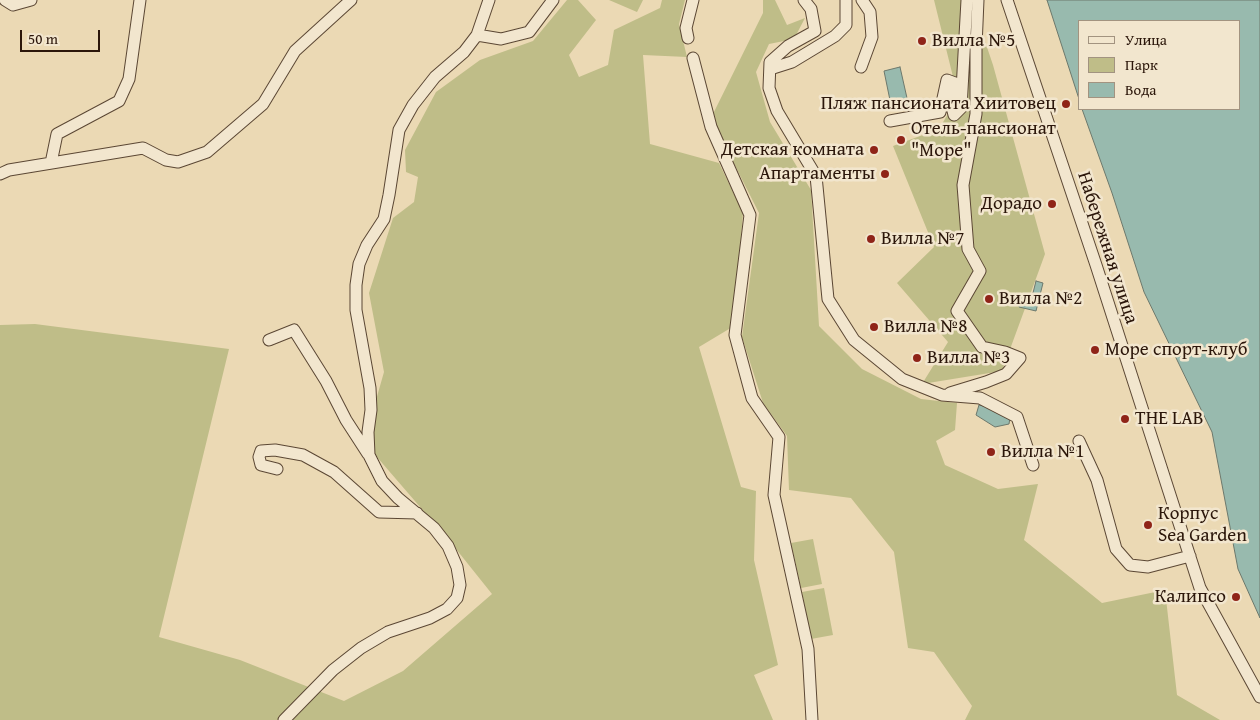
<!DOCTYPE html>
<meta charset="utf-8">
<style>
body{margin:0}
#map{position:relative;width:1260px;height:720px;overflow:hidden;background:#ebd9b4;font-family:"Gentium Book Plus",serif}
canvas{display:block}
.legend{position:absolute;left:1078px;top:20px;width:162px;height:90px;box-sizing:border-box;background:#f2e6ce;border:1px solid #a29380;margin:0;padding:6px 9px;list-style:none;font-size:15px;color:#2b160a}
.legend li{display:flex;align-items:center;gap:10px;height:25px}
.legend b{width:25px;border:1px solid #a29380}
.scale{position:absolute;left:20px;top:30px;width:80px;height:22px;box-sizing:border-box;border:2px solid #2b160a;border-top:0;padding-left:6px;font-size:15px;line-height:18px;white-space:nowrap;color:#2b160a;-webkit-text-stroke:4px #f2e6ce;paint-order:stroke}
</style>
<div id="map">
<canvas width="1260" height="720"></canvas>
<ul class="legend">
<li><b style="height:6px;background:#f2e6ce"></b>Улица</li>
<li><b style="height:14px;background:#bfbd88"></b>Парк</li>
<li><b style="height:14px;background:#98baae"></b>Вода</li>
</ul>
<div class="scale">50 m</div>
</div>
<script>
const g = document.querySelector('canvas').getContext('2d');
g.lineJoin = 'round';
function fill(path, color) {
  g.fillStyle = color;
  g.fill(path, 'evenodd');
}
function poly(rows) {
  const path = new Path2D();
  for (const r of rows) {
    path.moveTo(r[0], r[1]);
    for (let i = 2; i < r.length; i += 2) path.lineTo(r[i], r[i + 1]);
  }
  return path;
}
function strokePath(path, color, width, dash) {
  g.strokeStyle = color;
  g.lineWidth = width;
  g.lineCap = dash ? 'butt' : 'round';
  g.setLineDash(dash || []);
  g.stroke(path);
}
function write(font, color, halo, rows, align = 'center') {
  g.font = font + ' "Gentium Book Plus",serif';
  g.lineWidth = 5;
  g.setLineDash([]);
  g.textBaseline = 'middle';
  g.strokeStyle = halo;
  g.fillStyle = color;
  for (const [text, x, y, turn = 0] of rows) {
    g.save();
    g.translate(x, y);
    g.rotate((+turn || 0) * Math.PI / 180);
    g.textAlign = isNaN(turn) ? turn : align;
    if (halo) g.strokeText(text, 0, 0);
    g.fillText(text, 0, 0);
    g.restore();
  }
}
fill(poly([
 [567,0,578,0,596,20,569,55,579,77,608,65,614,30,660,8,662,0,685,0,679,24,687,57,643,55,650,144,719,163,743,213,734,326,699,347,741,487,756,491,754,560,778,665,754,675,773,720,0,720,0,325,35,324,229,349,159,637,240,660,344,701,403,671,492,594,452,544,364,442,384,372,369,293,393,218,414,202,418,177,406,172,405,150,436,92,480,60,533,41],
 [609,0,643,0,637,12],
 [763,0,775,0,787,25,805,18,794,39,769,44,756,72,770,122,811,190,819,326,862,369,921,399,957,403,955,430,936,441,945,465,998,489,1038,484,1024,540,1102,603,1165,590,1177,695,1220,720,965,720,972,706,934,652,908,648,894,552,851,498,789,490,787,436,763,403,742,337,759,213,711,118,763,13],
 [934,0,971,0,993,65,1045,254,1002,371,922,384,948,342,897,283,934,247,893,146,939,129,958,97],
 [813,539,822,584,801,588,791,543],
 [824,588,833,635,811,639,802,592]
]), '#bfbd88');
const water = poly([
 [1047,0,1260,0,1260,618,1238,569,1212,432,1144,292,1112,193,1082,109,1239,109,1239,21,1079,21,1079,99,1047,0],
 [900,67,909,107,892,110,884,71,900,67],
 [1036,281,1043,283,1036,311,1019,307,1022,295,1032,297,1036,281],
 [979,405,1005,411,1010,418,1009,424,995,427,976,415,979,405]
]);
fill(water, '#98baae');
strokePath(water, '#6c786c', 1);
const minor = poly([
 [5,0,13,5,31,0],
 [804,0,811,9,815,31,788,46,770,62,769,88,777,111,816,176,828,299,854,340,902,379,942,395,980,398,1017,417,1033,465],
 [1007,0,1096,265,1200,588,1260,697],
 [477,35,501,39,529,32,553,0],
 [688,38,686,28,693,0],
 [693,58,711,127,750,215,735,335,752,398,779,437,774,495,808,649,812,720],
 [861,67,872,37,870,12,862,0],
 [770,69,792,62,835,36,846,25,846,0],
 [890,121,940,112,947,80,955,83,952,107,954,115,961,108,967,0],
 [51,163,57,134,119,101,129,79,140,0],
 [0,174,9,170,143,148,166,160,178,162,207,152,263,104,295,51,351,0],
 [269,340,294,330,326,381,346,420,368,454],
 [950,393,986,382,1006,374,1020,358,1005,352,982,347,957,311,980,271,968,249,963,185,976,114,976,47,978,0],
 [1079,441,1097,480,1116,549,1130,565,1148,567,1190,556],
 [277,469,261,465,259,457,261,451,275,450,303,455,334,472,379,512,417,513],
 [284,720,333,670,361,648,388,632,430,618,447,609,457,598,460,585,457,567,448,546,434,528,398,498,382,481,369,455,368,432,371,410,370,388,356,310,356,285,359,264,367,245,384,219,389,195,399,130,413,105,435,77,464,52,477,35,489,0]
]);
strokePath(minor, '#5b4734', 13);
strokePath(minor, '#f2e6ce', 11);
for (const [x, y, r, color] of [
 [922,41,5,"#8f2418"],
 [1066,104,5,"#8f2418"],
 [901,140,5,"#8f2418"],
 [874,150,5,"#8f2418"],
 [885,174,5,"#8f2418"],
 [1052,204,5,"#8f2418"],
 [871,239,5,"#8f2418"],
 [989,299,5,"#8f2418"],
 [874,327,5,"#8f2418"],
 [1095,350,5,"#8f2418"],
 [917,358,5,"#8f2418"],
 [1125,419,5,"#8f2418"],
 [991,452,5,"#8f2418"],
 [1148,525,5,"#8f2418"],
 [1236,597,5,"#8f2418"]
]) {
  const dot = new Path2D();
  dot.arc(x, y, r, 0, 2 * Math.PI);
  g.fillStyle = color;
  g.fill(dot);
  strokePath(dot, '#f2e6ce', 2);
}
write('19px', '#2b160a', '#f2e6ce', [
 ["Вилла №5",932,41],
 ["Пляж пансионата Хиитовец",1056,104,"right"],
 ["Отель-пансионат",911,129],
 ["\"Море\"",911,151],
 ["Детская комната",864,150,"right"],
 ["Апартаменты",875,174,"right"],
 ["Дорадо",1042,204,"right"],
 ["Вилла №7",881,239],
 ["Вилла №2",999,299],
 ["Вилла №8",884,327],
 ["Море спорт-клуб",1105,350],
 ["Вилла №3",927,358],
 ["THE LAB",1135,419],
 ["Вилла №1",1001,452],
 ["Корпус",1158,514],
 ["Sea Garden",1158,536],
 ["Калипсо",1226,597,"right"]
], 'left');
write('19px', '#2b160a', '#f2e6ce', [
 ["Набережная улица",1107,248,72]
]);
</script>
